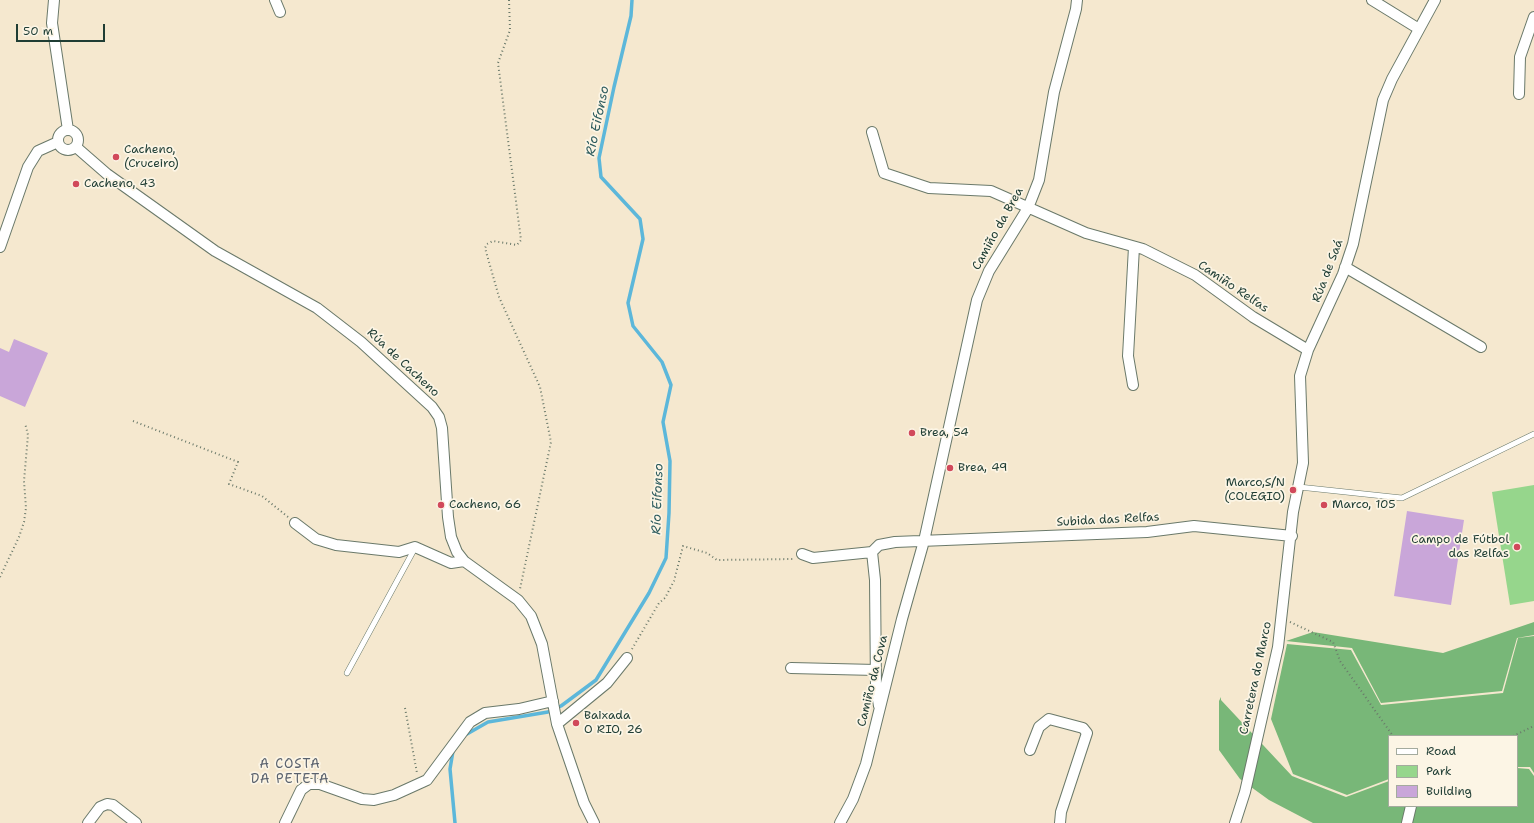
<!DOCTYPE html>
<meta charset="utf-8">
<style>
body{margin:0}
#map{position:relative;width:1534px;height:823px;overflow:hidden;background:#f5e8cf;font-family:"Shantell Sans",sans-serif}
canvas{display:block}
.legend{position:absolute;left:1388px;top:735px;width:130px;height:72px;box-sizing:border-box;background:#fcf5e5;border:1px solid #a4ab9e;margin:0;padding:5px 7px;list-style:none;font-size:12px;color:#1f3d34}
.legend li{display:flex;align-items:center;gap:8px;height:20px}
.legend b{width:20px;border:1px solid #a4ab9e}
.scale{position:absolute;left:16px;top:24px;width:89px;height:18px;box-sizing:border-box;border:2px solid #1f3d34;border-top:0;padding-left:5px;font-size:12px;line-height:14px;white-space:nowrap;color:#1f3d34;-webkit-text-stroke:3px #fcf5e5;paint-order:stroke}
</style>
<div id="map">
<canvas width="1534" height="823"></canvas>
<ul class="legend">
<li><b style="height:5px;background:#fff"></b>Road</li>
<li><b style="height:11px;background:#96d68c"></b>Park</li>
<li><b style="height:11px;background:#c9a6d9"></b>Building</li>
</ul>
<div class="scale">50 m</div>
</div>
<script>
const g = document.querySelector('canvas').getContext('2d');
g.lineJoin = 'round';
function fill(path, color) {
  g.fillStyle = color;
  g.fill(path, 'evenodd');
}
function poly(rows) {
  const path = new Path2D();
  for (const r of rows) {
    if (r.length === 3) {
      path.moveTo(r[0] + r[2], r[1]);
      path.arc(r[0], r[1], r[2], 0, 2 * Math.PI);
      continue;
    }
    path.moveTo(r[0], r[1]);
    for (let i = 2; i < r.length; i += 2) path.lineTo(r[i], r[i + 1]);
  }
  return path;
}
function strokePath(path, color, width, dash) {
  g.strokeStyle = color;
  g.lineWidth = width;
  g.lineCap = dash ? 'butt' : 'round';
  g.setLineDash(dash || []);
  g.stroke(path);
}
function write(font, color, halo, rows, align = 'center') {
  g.font = font + ' "Shantell Sans",sans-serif';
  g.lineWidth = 3.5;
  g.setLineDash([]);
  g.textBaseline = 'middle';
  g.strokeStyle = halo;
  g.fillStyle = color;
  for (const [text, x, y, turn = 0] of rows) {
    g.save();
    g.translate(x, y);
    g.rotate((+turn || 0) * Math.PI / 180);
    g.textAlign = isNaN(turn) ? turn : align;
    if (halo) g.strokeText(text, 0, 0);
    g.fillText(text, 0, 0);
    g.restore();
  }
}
fill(poly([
 [1534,485,1534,601,1510,605,1492,492]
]), '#96d68c');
fill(poly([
 [1534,622,1534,635,1517,638,1502,691,1381,703,1352,648,1286,641,1313,632,1443,653],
 [1534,636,1534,773,1530,767,1517,767,1517,736,1389,736,1389,779,1347,795,1293,774,1271,719,1287,644,1351,650,1381,705,1503,693,1518,638],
 [1221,697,1221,700,1292,776,1346,797,1389,781,1389,806,1517,806,1517,768,1529,769,1534,776,1534,823,1313,823,1269,800,1240,779,1219,750,1219,701]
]), '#78b778');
strokePath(poly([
 [467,734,488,722,548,712,561,706,596,680,649,593,666,558,669,513,670,461,663,422,671,385,662,362,633,326,628,303,643,239,640,219,601,177,599,158,614,87,631,16,632,0],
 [453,751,450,769,455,823]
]), '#5cb7da', 3.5);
fill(poly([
 [14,339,48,353,25,407,0,396,0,348,9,352],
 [1407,511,1464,520,1451,605,1394,596]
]), '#c9a6d9');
const lane = poly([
 [1299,487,1402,498,1534,434],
 [347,673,415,548]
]);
const street = poly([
 [54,0,52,23,68,130],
 [275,0,280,12],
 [1372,0,1419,29],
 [1519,94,1520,57,1534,17],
 [68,140,10],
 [872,132,884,173,929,188,991,191,1086,233,1143,249,1195,275,1253,317,1308,350],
 [76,147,107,174,215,251,317,308,361,342,432,407,439,417,442,428,448,517,451,537,457,552,464,561,518,600,531,616,542,644,557,724,584,803,594,823],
 [0,247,28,167,38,151,58,142],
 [1345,267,1481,347],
 [1133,385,1128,356,1134,247],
 [295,523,316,539,336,545,399,552,415,547,451,563,464,561],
 [872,552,875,580,876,688,879,706],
 [802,554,813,558,872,552,879,545,895,542,1147,532,1194,526,1292,536],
 [791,668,876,670],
 [557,724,607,683,627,658],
 [1030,750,1039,727,1049,719,1083,728,1087,733,1061,812,1060,823],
 [88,823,100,807,107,804,113,805,136,823],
 [285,823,301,790,309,784,320,784,362,799,374,800,394,795,427,780,470,722,485,713,519,709,553,701],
 [840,823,853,799,866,764,902,619,924,541,977,300,989,271,1028,208,1039,180,1054,92,1076,9,1077,0],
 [1235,823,1245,792,1278,647,1293,512,1303,463,1300,376,1308,350,1343,274,1353,244,1383,100,1392,79,1435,0],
 [1407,823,1411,806]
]);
strokePath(lane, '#6a796a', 6);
strokePath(street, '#6a796a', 12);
strokePath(poly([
 [509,0,510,30,498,63,521,240,517,245,493,241,487,244,485,248,499,297,540,387,551,442,520,589],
 [133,421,238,462,229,484,262,496,288,517],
 [0,577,19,537,24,522,26,508,24,481,28,435,25,423],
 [1290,622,1333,642,1340,661,1393,736],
 [632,649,659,603,665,598,674,581,683,546,707,553,717,560,793,559],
 [405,708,417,773],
 [1513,736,1534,726]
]), '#6a796a', 2, [1, 3]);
strokePath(lane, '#fff', 5);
strokePath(street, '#fff', 10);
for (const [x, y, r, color] of [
 [116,157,4,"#d1495b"],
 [76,184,4,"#d1495b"],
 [912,433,4,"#d1495b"],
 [950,468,4,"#d1495b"],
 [1293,490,4,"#d1495b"],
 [441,505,4,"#d1495b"],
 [1324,505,4,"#d1495b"],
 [1517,547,4,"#d1495b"],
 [576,723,4,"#d1495b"]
]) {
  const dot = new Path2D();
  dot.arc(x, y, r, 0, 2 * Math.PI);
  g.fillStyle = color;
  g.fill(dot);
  strokePath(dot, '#fcf5e5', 1.5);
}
write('12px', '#1f3d34', '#fcf5e5', [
 ["Cacheno,",124,150],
 ["(Cruceiro)",124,164],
 ["Cacheno, 43",84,184],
 ["Brea, 54",920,433],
 ["Brea, 49",958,468],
 ["Marco,S/N",1285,483,"right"],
 ["(COLEGIO)",1285,497,"right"],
 ["Cacheno, 66",449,505],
 ["Marco, 105",1332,505],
 ["Campo de Fútbol",1509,540,"right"],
 ["das Relfas",1509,554,"right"],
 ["Baixada",584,716],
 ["O RIO, 26",584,730]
], 'left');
write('12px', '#1f3d34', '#fcf5e5', [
 ["Camiño da Brea",998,229,-61],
 ["Rúa de Saá",1328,271,-69],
 ["Camiño Relfas",1233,287,34],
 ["Rúa de Cacheno",403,363,43],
 ["Subida das Relfas",1108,520,-3],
 ["Carretera do Marco",1256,678,-78],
 ["Camiño da Cova",873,681,-76]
]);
write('italic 13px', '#2e5c5e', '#fcf5e5', [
 ["Río Eifonso",598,121,-78],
 ["Río Eifonso",658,499,-88]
]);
g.letterSpacing = '1px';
write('13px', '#5a626e', '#fcf5e5', [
 ["A COSTA",290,765],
 ["DA PETETA",290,780]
]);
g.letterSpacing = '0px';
</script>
